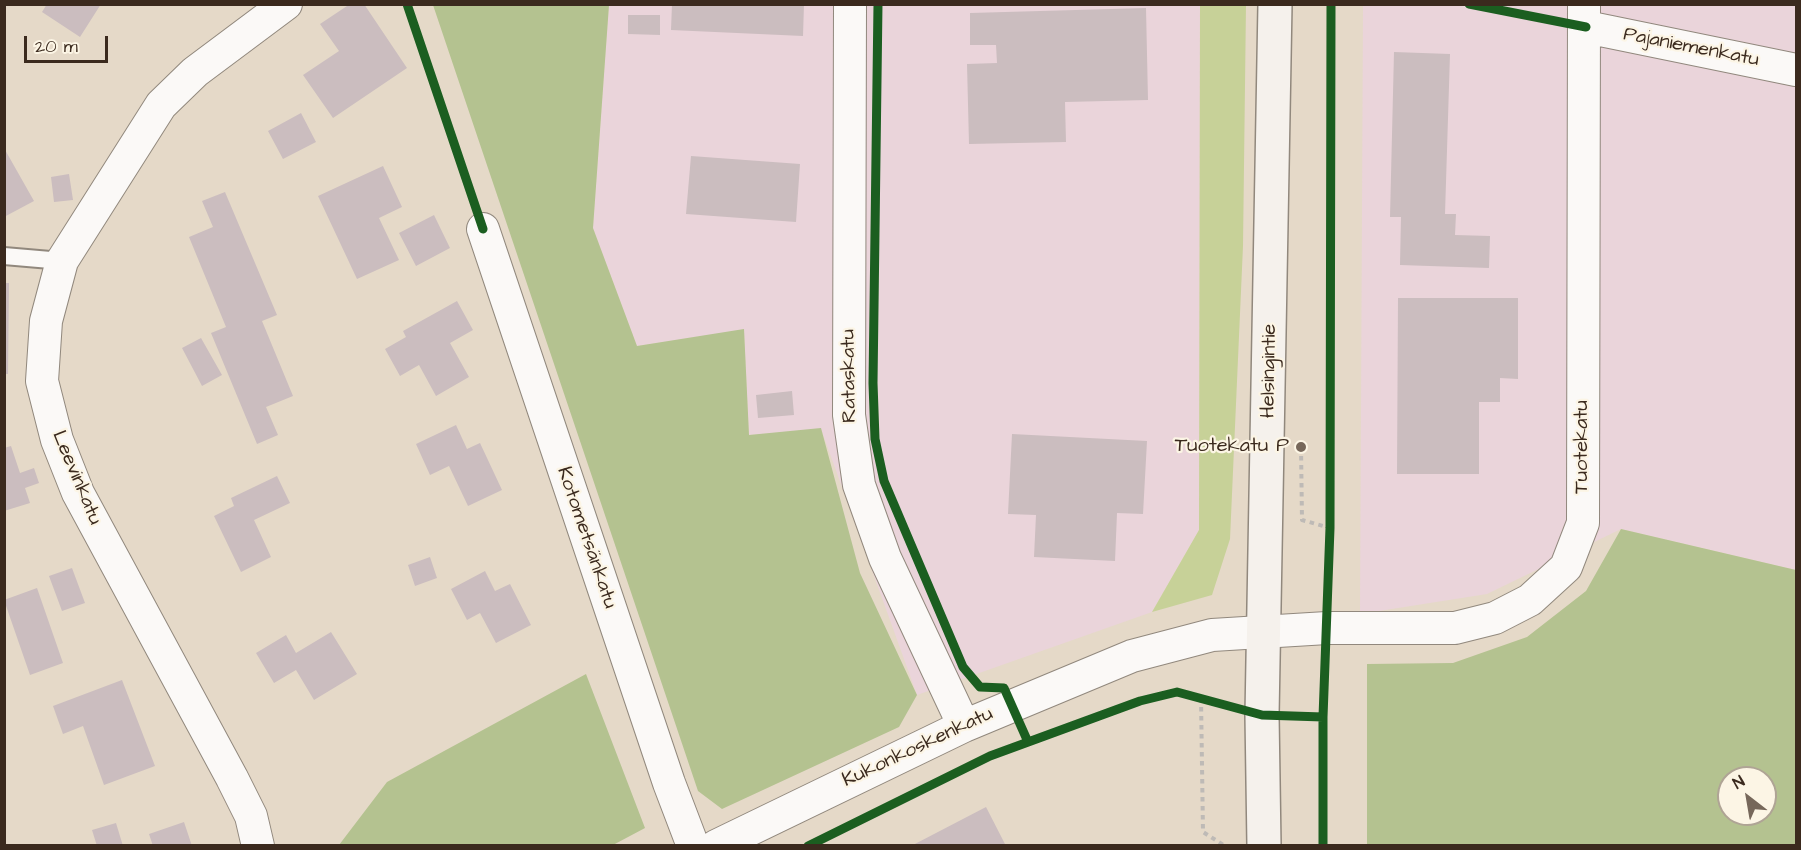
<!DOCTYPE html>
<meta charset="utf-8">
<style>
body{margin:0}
#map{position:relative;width:1801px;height:850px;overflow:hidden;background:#e5d9c8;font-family:"Architects Daughter",sans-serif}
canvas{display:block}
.frame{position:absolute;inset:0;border:6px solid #3b2a1e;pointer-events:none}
.north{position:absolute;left:1717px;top:766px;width:60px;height:60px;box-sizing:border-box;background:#fcf5e5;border:2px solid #afa495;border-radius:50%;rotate:329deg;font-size:16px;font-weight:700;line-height:24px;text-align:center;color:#3b2a1e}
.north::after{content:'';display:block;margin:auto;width:21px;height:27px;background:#76675a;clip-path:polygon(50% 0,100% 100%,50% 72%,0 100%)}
.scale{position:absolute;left:24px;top:36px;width:84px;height:27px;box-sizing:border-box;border:3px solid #3b2a1e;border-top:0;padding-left:8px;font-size:18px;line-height:21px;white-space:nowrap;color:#3b2a1e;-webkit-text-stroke:4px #fcf5e5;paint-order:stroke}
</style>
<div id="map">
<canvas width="1801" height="850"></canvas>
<div class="frame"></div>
<div class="north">N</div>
<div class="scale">20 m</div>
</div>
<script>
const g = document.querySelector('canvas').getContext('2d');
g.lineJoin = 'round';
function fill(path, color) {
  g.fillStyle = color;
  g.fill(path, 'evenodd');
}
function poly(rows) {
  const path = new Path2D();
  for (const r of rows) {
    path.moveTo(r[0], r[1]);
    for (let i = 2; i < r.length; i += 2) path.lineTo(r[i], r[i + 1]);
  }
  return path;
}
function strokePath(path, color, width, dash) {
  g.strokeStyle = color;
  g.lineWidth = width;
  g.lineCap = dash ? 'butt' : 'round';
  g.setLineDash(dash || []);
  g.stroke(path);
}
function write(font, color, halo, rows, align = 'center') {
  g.font = font + ' "Architects Daughter",sans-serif';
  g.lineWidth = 4.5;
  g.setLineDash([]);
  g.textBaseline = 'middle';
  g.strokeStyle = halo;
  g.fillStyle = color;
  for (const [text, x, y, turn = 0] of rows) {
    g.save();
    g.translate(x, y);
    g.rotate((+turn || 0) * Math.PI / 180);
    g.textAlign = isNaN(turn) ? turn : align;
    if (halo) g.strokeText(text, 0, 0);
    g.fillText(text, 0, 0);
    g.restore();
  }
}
fill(poly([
 [609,5,1200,5,1199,530,1152,612,917,695,821,429,749,435,744,330,637,346,593,228],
 [1363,5,1796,5,1796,570,1621,529,1487,594,1360,614]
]), '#ead4da');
fill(poly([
 [1200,5,1246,5,1243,246,1230,539,1212,595,1152,612,1199,530]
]), '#c7d198');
fill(poly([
 [433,5,609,5,593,228,637,346,744,329,749,435,821,428,860,573,917,695,899,727,722,809,698,791],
 [1621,529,1796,570,1796,845,1367,845,1367,664,1453,663,1527,637,1586,591],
 [1729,778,1765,778,1765,814,1729,814],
 [586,674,645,828,613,845,339,845,387,782]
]), '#b4c290');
fill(poly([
 [47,4,101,4,80,37,42,12],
 [350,4,364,4,407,68,333,118,303,75,339,51,320,24],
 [672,4,804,4,803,36,671,30],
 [1146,8,1148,100,1065,102,1066,142,969,144,967,64,997,63,996,45,970,45,970,13],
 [628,15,660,15,660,35,628,34],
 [1394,52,1450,54,1445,214,1456,214,1455,235,1490,236,1489,268,1400,265,1401,217,1390,217],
 [301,113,316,142,283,159,268,131],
 [4,148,34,201,4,217],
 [691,156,800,164,796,222,686,214],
 [383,166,402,207,379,218,399,260,357,279,318,196],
 [69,174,73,200,54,202,51,177],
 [225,192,277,315,262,321,293,396,266,407,278,435,257,444,211,333,226,327,189,237,213,227,202,201],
 [434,215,450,248,416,266,399,233],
 [4,283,9,283,8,374,4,374],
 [1398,298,1518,298,1518,379,1500,378,1500,402,1479,402,1479,474,1397,474],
 [457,301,473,330,450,343,469,377,436,396,419,365,400,376,385,349,406,337,403,331],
 [201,338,222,375,202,386,182,348],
 [792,391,794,415,758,418,756,395],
 [456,425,467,449,480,443,502,490,468,506,449,466,430,475,416,444],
 [1012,434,1147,441,1143,514,1117,513,1115,561,1034,557,1036,515,1008,514],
 [11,446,20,473,34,468,39,483,25,488,30,503,4,511,4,448],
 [277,476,290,503,254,520,271,557,241,572,214,516,234,506,231,498],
 [430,557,437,578,415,586,408,565],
 [72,568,85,603,62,611,49,576],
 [485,571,495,591,510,584,531,625,496,643,480,613,467,620,451,589],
 [37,588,63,663,30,675,4,600],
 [331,632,357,674,314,700,296,670,274,683,256,653,286,635,296,653],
 [122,680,155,766,104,785,83,726,63,734,53,706],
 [986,807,1006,846,911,846],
 [184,822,192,846,153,846,149,834],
 [116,823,123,846,97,846,92,830]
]), '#cbbdbf');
const lane = poly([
 [4,256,62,261]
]);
const street = poly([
 [850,4,849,415,859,485,885,558,964,726],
 [1586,27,1796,70],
 [483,229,669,783,693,846],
 [258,846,251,816,232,778,78,493,57,440,42,381,46,321,62,261,161,105,195,72,286,4],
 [716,846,964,726,1132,656,1212,635,1327,628,1455,628,1495,618,1530,600,1566,567,1583,523,1584,4]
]);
const secondary = poly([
 [1264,846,1262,715,1275,4]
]);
strokePath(lane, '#91887d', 20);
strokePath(street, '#91887d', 34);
strokePath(secondary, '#91887d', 36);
strokePath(poly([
 [1301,447,1302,520,1330,528],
 [1201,698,1203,832,1225,846]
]), '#bebab6', 4, [4.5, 4.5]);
strokePath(lane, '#fbf9f7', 16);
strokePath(street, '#fbf9f7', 32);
strokePath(secondary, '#f5f1ec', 33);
strokePath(poly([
 [407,4,483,229],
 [878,4,873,383,875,439,884,481,963,667,980,687,1004,688,1028,742],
 [1469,4,1586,27],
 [808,846,990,756,1140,701,1177,692,1262,715,1323,717],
 [1323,846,1323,717,1330,528,1331,4]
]), '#1b5e20', 9);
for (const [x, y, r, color] of [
 [1301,447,6,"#76675a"]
]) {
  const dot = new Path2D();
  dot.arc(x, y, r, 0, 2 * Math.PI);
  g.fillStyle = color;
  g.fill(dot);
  strokePath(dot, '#fcf5e5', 2);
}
write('20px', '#3b2a1e', '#fcf5e5', [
 ["Pajaniemenkatu",1691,48,11],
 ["Helsingintie",1270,371,-89],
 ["Rataskatu",850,376,-91],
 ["Tuotekatu",1583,447,-90],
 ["Leevinkatu",76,478,67],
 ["Kotometsänkatu",586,538,71],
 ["Kukonkoskenkatu",918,748,-25]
]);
write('20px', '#3b2a1e', '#fcf5e5', [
 ["Tuotekatu P",1289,447]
], 'right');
</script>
